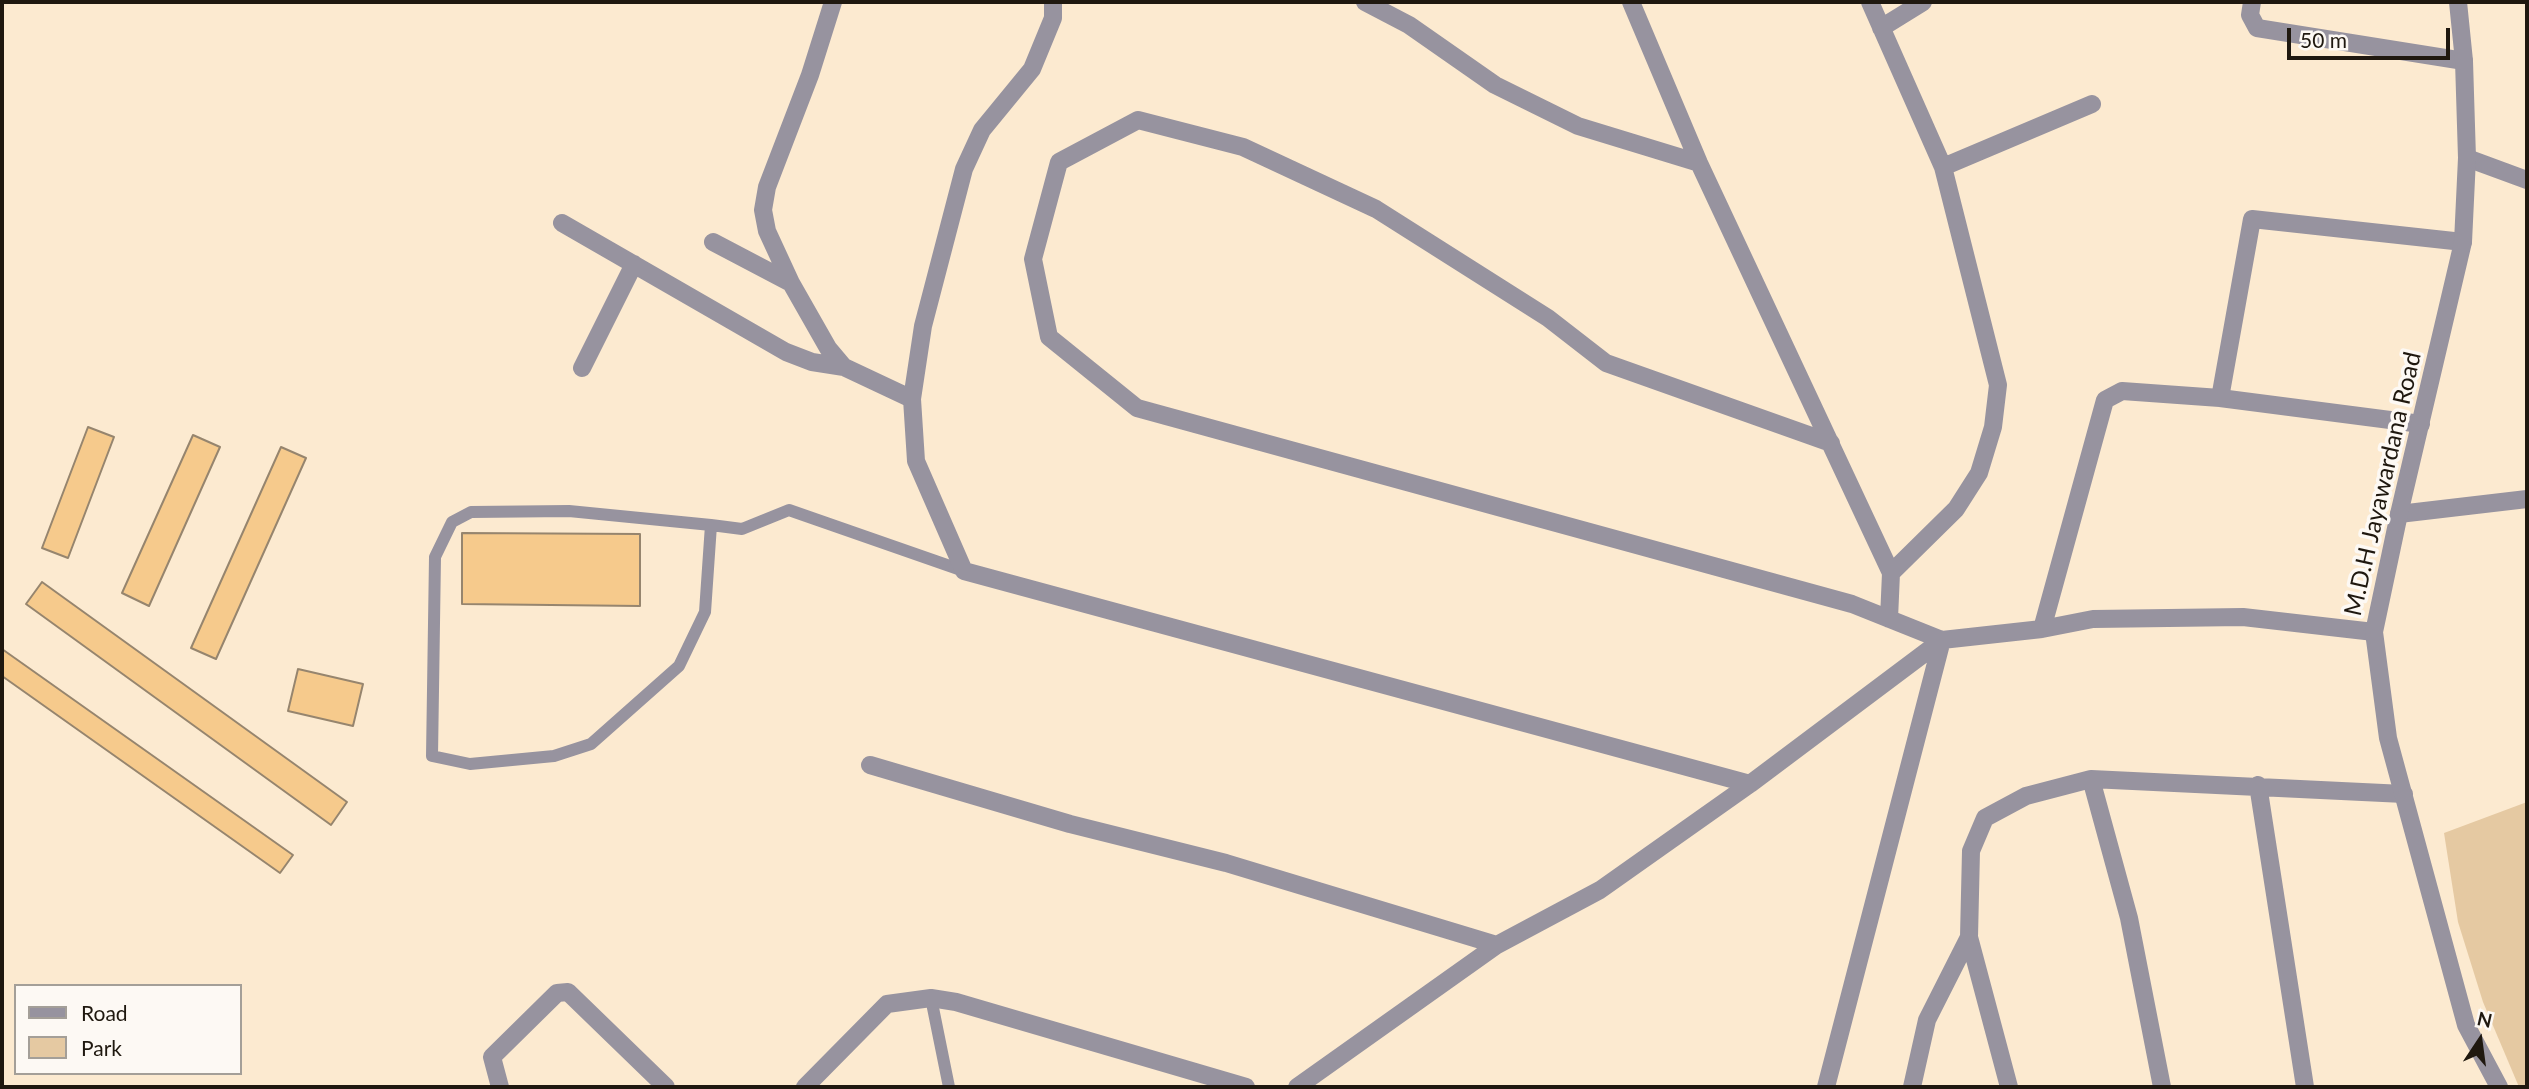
<!DOCTYPE html>
<style>
body{margin:0}
#map{position:relative;width:2529px;height:1089px;overflow:hidden;background:#fcead0;font-family:Lato,sans-serif}
canvas{display:block}
.frame{position:absolute;inset:0;border:4px solid #1f180f;pointer-events:none}
.legend{position:absolute;left:14px;top:984px;width:228px;height:91px;box-sizing:border-box;background:#fdf9f4;border:2px solid #a49f98;margin:0;padding:9px 12px;list-style:none;font-size:21px;color:#1f180f}
.legend li{display:flex;align-items:center;gap:14px;height:35px}
.legend b{width:35px;border:2px solid #a49f98}
.north{position:absolute;left:2445px;top:1005px;width:70px;height:70px;-webkit-text-stroke:5px #fdf9f4;paint-order:stroke;rotate:13deg;font-size:19px;font-weight:700;line-height:28px;text-align:center;color:#1f180f}
.north::after{content:'';display:block;margin:auto;width:24px;height:32px;background:#1f180f;clip-path:polygon(50% 0,100% 100%,50% 72%,0 100%)}
.scale{position:absolute;left:2287px;top:28px;width:163px;height:32px;box-sizing:border-box;border:4px solid #1f180f;border-top:0;padding-left:9px;font-size:21px;line-height:24px;white-space:nowrap;color:#1f180f;-webkit-text-stroke:5px #fdf9f4;paint-order:stroke}
</style>
<div id="map">
<canvas width="2529" height="1089"></canvas>
<div class="frame"></div>
<ul class="legend">
<li><b style="height:9px;background:#97939f"></b>Road</li>
<li><b style="height:19px;background:#e5c9a2"></b>Park</li>
</ul>
<div class="north">N</div>
<div class="scale">50 m</div>
</div>
<script>
const g = document.querySelector('canvas').getContext('2d');
g.lineJoin = 'round';
function fill(path, color) {
  g.fillStyle = color;
  g.fill(path, 'evenodd');
}
function poly(rows) {
  const path = new Path2D();
  for (const r of rows) {
    path.moveTo(r[0], r[1]);
    for (let i = 2; i < r.length; i += 2) path.lineTo(r[i], r[i + 1]);
  }
  return path;
}
function strokePath(path, color, width, dash) {
  g.strokeStyle = color;
  g.lineWidth = width;
  g.lineCap = dash ? 'butt' : 'round';
  g.setLineDash(dash || []);
  g.stroke(path);
}
function write(font, color, halo, rows, align = 'center') {
  g.font = font + ' Lato,sans-serif';
  g.lineWidth = 7;
  g.setLineDash([]);
  g.textBaseline = 'middle';
  g.strokeStyle = halo;
  g.fillStyle = color;
  for (const [text, x, y, turn = 0] of rows) {
    g.save();
    g.translate(x, y);
    g.rotate((+turn || 0) * Math.PI / 180);
    g.textAlign = isNaN(turn) ? turn : align;
    if (halo) g.strokeText(text, 0, 0);
    g.fillText(text, 0, 0);
    g.restore();
  }
}
fill(poly([
 [2527,802,2527,1087,2519,1087,2483,1002,2458,922,2444,833]
]), '#e5c9a2');
const building = poly([
 [88,427,114,437,68,558,42,548,88,427],
 [193,435,220,447,149,606,122,593,193,435],
 [281,447,306,458,216,659,191,648,281,447],
 [462,533,640,534,640,606,462,604,462,533],
 [42,582,347,802,331,825,26,604,42,582],
 [2,649,293,855,280,873,2,676,2,649],
 [298,669,363,684,353,726,288,711,298,669]
]);
fill(building, '#f6ca8c');
strokePath(building, '#96856e', 2);
strokePath(poly([
 [711,525,705,612,679,666,591,744,554,756,470,764,432,756,435,557,452,522,471,512,569,511,711,525,742,529,789,510,964,571],
 [931,998,949,1087]
]), '#97939f', 12);
strokePath(poly([
 [833,2,810,75,767,187,763,210,767,231,791,283,828,348,844,367,912,399],
 [1053,2,1053,18,1032,69,982,130,964,169,923,326,912,399,916,461,964,571,1750,784],
 [1365,2,1409,25,1495,85,1578,126,1699,163],
 [1631,2,1699,163,1891,573,1889,619],
 [1870,2,1943,167,1998,385,1993,427,1979,473,1956,509,1891,573],
 [2252,2,2250,15,2257,28,2464,61],
 [1881,28,1923,2],
 [2467,158,2527,180],
 [1943,167,2092,104],
 [562,223,786,352,812,362,844,367],
 [713,242,791,283],
 [582,368,634,264],
 [2220,398,2252,219,2463,242],
 [2399,514,2527,499],
 [2042,629,2105,400,2122,391,2220,398,2421,424],
 [870,765,1070,824,1226,863,1497,945],
 [2091,779,2129,918,2162,1087],
 [2258,785,2305,1087],
 [500,1087,492,1057,557,993,568,992,666,1087],
 [805,1087,887,1004,931,998,956,1002,1246,1087],
 [1297,1087,1497,945,1600,890,1750,784,1942,640,2042,629,2093,619,2243,617,2374,632],
 [1826,1087,1942,640,1852,604,1137,408,1049,337,1033,259,1059,162,1138,120,1243,147,1376,209,1548,318,1606,363,1831,443],
 [1912,1087,1927,1020,1969,937],
 [2009,1087,1969,937,1971,851,1985,818,2026,796,2091,779,2404,794]
]), '#97939f', 18);
strokePath(poly([
 [2458,2,2464,61,2467,158,2463,242,2399,514,2374,632,2388,738,2466,1025,2499,1087]
]), '#97939f', 18);
write('24px', '#1f180f', '#fdf9f4', [
 ["M.D.H Jayawardana Road",2383,484,-77]
]);
</script>
